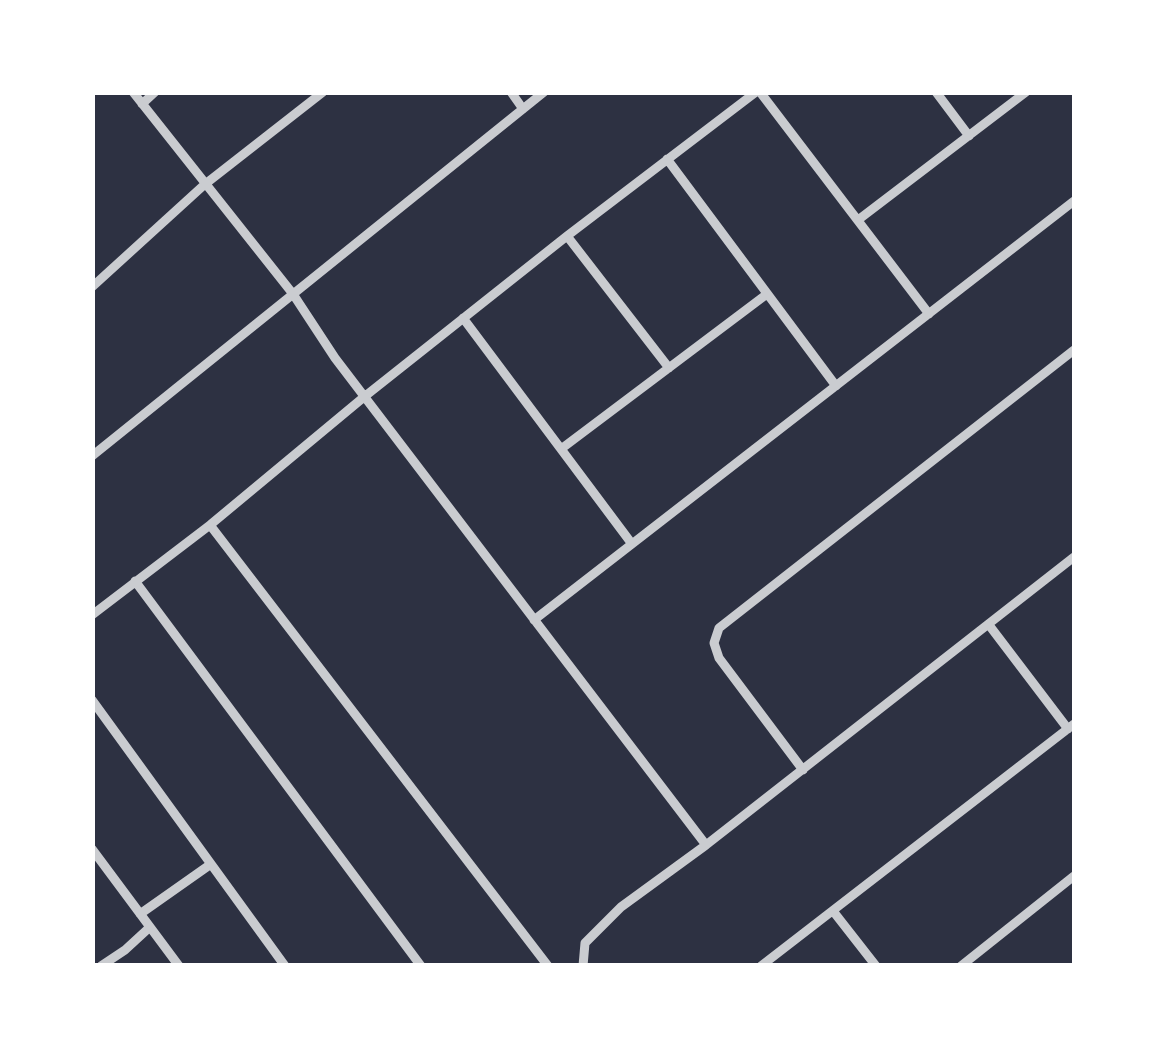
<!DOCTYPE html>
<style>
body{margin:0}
#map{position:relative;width:1167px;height:1058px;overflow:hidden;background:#2d3142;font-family:Commissioner,sans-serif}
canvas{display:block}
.frame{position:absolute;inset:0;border:95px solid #fff;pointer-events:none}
</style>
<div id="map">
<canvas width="1167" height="1058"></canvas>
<div class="frame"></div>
</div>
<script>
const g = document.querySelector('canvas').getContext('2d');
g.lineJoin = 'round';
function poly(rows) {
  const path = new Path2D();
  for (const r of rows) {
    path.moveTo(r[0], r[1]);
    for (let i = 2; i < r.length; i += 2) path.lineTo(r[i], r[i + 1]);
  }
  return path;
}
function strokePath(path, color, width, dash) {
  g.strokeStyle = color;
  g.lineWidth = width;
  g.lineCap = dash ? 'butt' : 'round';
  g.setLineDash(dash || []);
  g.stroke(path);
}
strokePath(poly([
 [133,92,293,294,335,358,706,845],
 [511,92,523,109],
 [760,92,929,314],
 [936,92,969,136],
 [142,104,155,92],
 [667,159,836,386],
 [858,220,1026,92],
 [567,236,669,368],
 [92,287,204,185,323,92],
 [463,318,632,544],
 [561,449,767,294],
 [92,456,544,92],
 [210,525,548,966],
 [135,581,421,966],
 [92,615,210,525,364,397,567,236,756,92],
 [534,620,1074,201],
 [989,625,1068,729],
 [92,700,285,966],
 [803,770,719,658,714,643,719,628,1074,350],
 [92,849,179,966],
 [833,911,876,966],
 [140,914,211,864],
 [101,966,125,950,150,927],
 [583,966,585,943,621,907,706,845,1074,557],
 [761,966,1074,724],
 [961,966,1074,876]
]), '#caccd0', 9);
</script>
